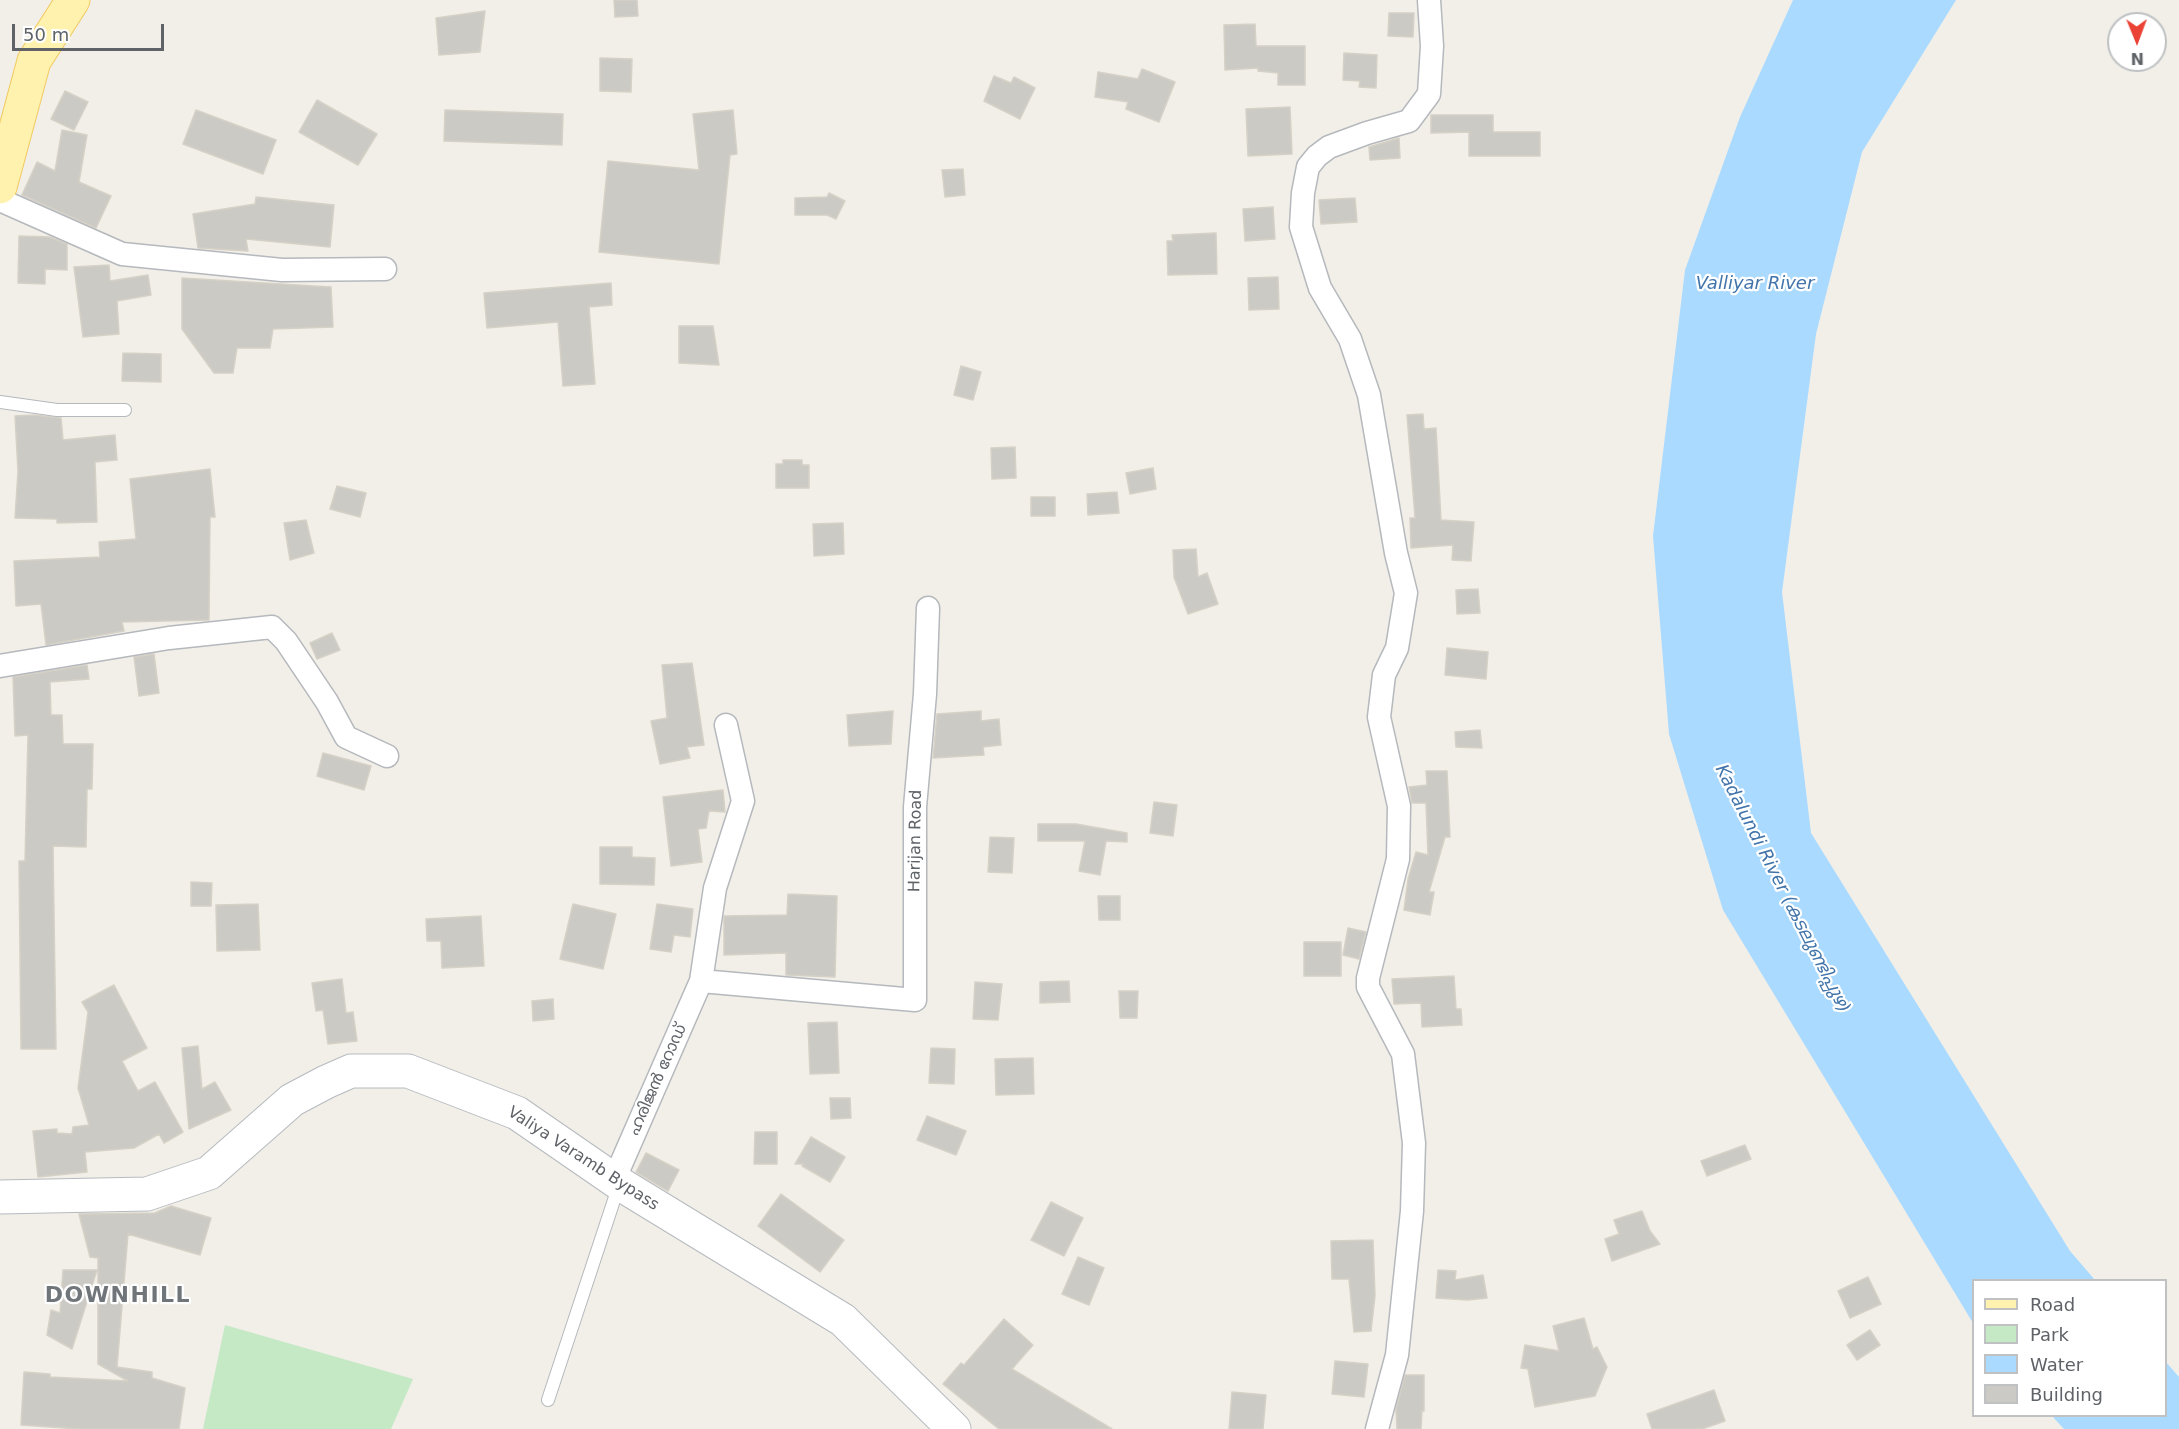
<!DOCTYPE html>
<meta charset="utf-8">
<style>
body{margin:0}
#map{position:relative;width:2179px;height:1429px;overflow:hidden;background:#f1efe8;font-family:"DejaVu Sans",sans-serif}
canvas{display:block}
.legend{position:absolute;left:1972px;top:1279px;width:195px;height:138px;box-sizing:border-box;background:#fff;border:2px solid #bfc1c3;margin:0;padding:8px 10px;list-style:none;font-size:18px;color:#5f6368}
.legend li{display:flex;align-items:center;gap:12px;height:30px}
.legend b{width:30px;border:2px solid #bfc1c3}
.north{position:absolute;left:2107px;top:12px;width:60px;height:60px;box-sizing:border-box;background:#fff;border:2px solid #bfc1c3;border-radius:50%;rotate:179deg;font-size:16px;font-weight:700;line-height:24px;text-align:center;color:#5f6368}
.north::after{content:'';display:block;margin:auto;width:21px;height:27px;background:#ea4335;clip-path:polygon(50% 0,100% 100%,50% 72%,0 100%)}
.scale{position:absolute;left:12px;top:24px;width:152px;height:27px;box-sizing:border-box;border:3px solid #5f6368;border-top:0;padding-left:8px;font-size:18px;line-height:21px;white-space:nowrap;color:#5f6368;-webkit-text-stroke:4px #fff;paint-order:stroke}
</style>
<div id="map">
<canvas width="2179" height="1429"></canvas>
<ul class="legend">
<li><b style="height:8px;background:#fff2af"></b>Road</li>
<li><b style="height:16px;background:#c5e8c5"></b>Park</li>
<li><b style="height:16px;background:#aadaff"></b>Water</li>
<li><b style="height:16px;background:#cccac5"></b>Building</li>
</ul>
<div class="north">N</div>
<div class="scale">50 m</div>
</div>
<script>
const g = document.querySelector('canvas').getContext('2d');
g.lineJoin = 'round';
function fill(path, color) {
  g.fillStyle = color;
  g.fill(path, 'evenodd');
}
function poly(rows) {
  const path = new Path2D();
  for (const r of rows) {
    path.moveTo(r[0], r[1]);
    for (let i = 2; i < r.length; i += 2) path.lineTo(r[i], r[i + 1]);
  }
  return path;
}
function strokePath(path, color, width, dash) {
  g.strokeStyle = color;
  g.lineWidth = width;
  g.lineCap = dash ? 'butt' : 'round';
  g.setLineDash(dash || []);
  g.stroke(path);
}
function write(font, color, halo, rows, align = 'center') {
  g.font = font + ' "DejaVu Sans","Noto Sans Malayalam",sans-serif';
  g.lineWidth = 4.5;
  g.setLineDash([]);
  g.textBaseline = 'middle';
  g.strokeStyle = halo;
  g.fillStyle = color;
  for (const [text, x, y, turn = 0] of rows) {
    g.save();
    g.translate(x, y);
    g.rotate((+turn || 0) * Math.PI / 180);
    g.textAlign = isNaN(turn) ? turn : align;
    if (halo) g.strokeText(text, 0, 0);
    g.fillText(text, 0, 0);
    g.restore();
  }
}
fill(poly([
 [225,1325,413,1379,391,1429,203,1429]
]), '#c5e8c5');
fill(poly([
 [1793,0,1956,0,1862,152,1816,334,1782,592,1811,833,2070,1251,2095,1280,1974,1280,1973,1323,1723,910,1669,734,1653,536,1685,270,1740,117],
 [2166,1362,2179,1377,2179,1429,2064,1429,2052,1416,2166,1416]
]), '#aadaff');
const building = poly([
 [614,0,637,0,638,16,615,17,614,0],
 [485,11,480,52,439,55,436,18,485,11],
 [1389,13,1414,13,1413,37,1388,36,1389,13],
 [1255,24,1256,46,1305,46,1305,85,1278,85,1278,73,1258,71,1258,68,1225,70,1224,25,1255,24],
 [1344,53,1377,55,1376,88,1359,87,1360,81,1343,80,1344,53],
 [600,58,632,59,631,92,600,91,600,58],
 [1142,69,1175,82,1159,122,1126,109,1128,102,1095,97,1098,72,1138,79,1142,69],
 [994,76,1011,83,1014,77,1035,88,1020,119,984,101,994,76],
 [65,91,88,102,74,130,51,119,65,91],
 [317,100,377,134,358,165,299,132,317,100],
 [1290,107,1292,154,1248,156,1246,109,1290,107],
 [196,110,276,140,263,174,183,144,196,110],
 [445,110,563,114,562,145,444,141,445,110],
 [733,110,737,154,730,155,719,264,599,252,608,161,699,170,693,114,733,110],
 [1431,115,1493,115,1493,132,1540,132,1540,156,1469,156,1469,132,1431,133,1431,115],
 [62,130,87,135,79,182,111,196,96,228,22,195,37,162,55,171,62,130],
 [1399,138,1400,158,1370,160,1369,147,1399,138],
 [963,169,965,195,945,197,942,170,963,169],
 [829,193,845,201,836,219,827,215,795,215,795,198,827,197,829,193],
 [256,197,334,205,330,247,246,239,248,251,198,248,193,214,255,204,256,197],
 [1355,198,1357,222,1321,224,1319,200,1355,198],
 [1273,207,1275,239,1245,241,1243,209,1273,207],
 [1216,233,1217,274,1168,275,1167,241,1173,241,1172,235,1216,233],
 [19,236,50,237,67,244,67,270,45,269,45,284,18,283,19,236],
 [109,265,110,281,148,275,151,295,117,301,119,334,83,337,74,267,109,265],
 [1278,277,1279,309,1249,310,1248,278,1278,277],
 [182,278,331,287,333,327,273,329,270,348,237,348,233,373,214,373,182,329,182,278],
 [611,283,612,305,589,307,595,384,563,386,558,322,487,328,484,293,611,283],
 [679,326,713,326,719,365,679,363,679,326],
 [123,353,161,354,161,382,122,381,123,353],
 [961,366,981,372,973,400,954,395,961,366],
 [1423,414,1424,429,1436,428,1441,520,1474,522,1471,561,1452,560,1453,545,1411,548,1410,518,1415,518,1407,415,1423,414],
 [34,415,61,418,63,440,115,435,117,460,95,462,97,522,57,523,57,519,15,518,18,471,15,416,34,415],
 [1015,447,1016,478,992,479,991,448,1015,447],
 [783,460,802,460,802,465,809,465,809,488,776,488,776,464,783,464,783,460],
 [1153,468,1156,489,1130,494,1126,473,1153,468],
 [210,469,215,517,210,517,209,620,122,622,124,631,46,645,41,604,16,606,14,561,100,557,99,542,136,539,130,479,210,469],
 [337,486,366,493,360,517,330,509,337,486],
 [1117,492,1119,513,1088,515,1087,494,1117,492],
 [1031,497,1055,497,1055,516,1031,516,1031,497],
 [306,520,314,553,290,560,284,523,306,520],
 [843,523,844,554,814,556,813,524,843,523],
 [1196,549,1198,577,1207,573,1218,604,1188,614,1174,577,1173,550,1196,549],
 [1478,589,1480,613,1457,614,1456,590,1478,589],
 [332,633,340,650,317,659,310,643,332,633],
 [1447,648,1488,652,1486,679,1445,675,1447,648],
 [154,654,159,693,139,696,134,657,154,654],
 [692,663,704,745,687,747,690,758,660,764,651,721,667,718,662,665,692,663],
 [87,665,89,679,50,682,51,715,62,715,63,744,93,744,92,789,87,789,86,847,53,846,56,1049,21,1049,19,861,25,861,28,735,15,736,13,677,87,665],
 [893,711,891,744,849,746,847,715,893,711],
 [981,711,981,721,999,719,1001,745,983,747,984,755,933,758,937,714,981,711],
 [1480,730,1482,748,1456,747,1455,732,1480,730],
 [323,753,371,766,364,790,317,776,323,753],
 [1426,771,1447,771,1450,837,1445,837,1429,892,1434,892,1430,915,1404,910,1408,879,1416,852,1428,855,1426,803,1412,803,1409,787,1427,785,1426,771],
 [723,790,725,812,709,811,706,828,698,829,702,862,671,866,663,797,723,790],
 [1154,802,1177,805,1173,836,1150,833,1154,802],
 [1038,824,1076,824,1127,833,1127,842,1106,841,1100,875,1079,871,1085,841,1038,841,1038,824],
 [990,837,1014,838,1012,873,988,872,990,837],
 [600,847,632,847,632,857,655,858,654,885,600,884,600,847],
 [191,882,212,883,211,906,191,906,191,882],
 [788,894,837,896,835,977,786,975,786,953,724,955,724,916,787,915,788,894],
 [1098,896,1120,896,1120,920,1099,920,1098,896],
 [258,904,260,950,217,951,216,905,258,904],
 [573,904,616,914,603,969,560,959,573,904],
 [657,904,693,909,690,937,674,935,671,952,650,949,657,904],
 [481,916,484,966,442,968,441,941,427,941,426,919,481,916],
 [1348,928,1366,932,1359,959,1343,955,1348,928],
 [1304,942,1341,942,1341,976,1304,976,1304,942],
 [1454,976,1456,1009,1461,1009,1462,1025,1422,1027,1421,1003,1394,1004,1392,979,1454,976],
 [342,979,346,1013,353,1012,357,1041,328,1044,323,1010,316,1011,312,983,342,979],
 [1069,981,1070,1002,1040,1003,1040,982,1069,981],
 [975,982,1002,984,998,1020,973,1019,975,982],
 [114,985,147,1048,122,1061,138,1091,155,1082,183,1132,164,1143,159,1134,134,1148,85,1152,87,1172,38,1177,33,1131,57,1129,57,1133,72,1134,73,1127,89,1125,78,1088,88,1012,82,1002,114,985],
 [1119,991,1138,991,1137,1018,1120,1018,1119,991],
 [553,999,554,1019,533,1021,532,1001,553,999],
 [837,1022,839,1073,810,1074,808,1023,837,1022],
 [198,1046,202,1089,215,1082,231,1110,189,1129,182,1048,198,1046],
 [931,1048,955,1049,954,1084,929,1083,931,1048],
 [1033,1058,1034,1094,996,1095,995,1059,1033,1058],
 [830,1098,850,1098,851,1118,831,1119,830,1098],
 [927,1116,966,1131,956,1155,917,1140,927,1116],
 [755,1132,777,1132,777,1164,754,1164,755,1132],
 [811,1137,845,1157,830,1182,802,1166,804,1164,795,1164,811,1137],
 [1745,1145,1751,1159,1707,1176,1701,1161,1745,1145],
 [646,1153,679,1170,668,1191,636,1172,646,1153],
 [781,1194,844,1240,820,1272,758,1226,781,1194],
 [1051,1202,1083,1218,1064,1256,1031,1240,1051,1202],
 [171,1206,211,1218,200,1255,128,1234,117,1367,152,1372,152,1378,185,1388,179,1429,79,1429,21,1425,24,1372,50,1374,50,1377,128,1381,98,1364,98,1258,90,1257,79,1214,155,1213,171,1206],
 [1642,1211,1650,1231,1660,1244,1612,1261,1605,1239,1619,1234,1614,1220,1642,1211],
 [1373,1240,1375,1296,1371,1331,1354,1332,1349,1279,1332,1279,1331,1241,1373,1240],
 [1078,1257,1104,1268,1089,1305,1062,1294,1078,1257],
 [63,1270,97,1270,72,1349,47,1335,51,1310,60,1313,63,1270],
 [1438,1270,1456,1271,1455,1280,1483,1275,1487,1298,1468,1300,1436,1298,1438,1270],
 [1868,1277,1881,1304,1850,1318,1838,1291,1868,1277],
 [1584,1318,1593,1349,1597,1347,1607,1367,1595,1396,1535,1407,1528,1369,1521,1368,1525,1345,1559,1351,1553,1326,1584,1318],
 [1004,1319,1033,1345,1012,1369,1112,1429,999,1429,943,1384,961,1363,964,1365,1004,1319],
 [1870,1330,1880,1345,1857,1360,1847,1345,1870,1330],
 [1335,1361,1368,1364,1364,1397,1332,1394,1335,1361],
 [1405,1375,1424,1375,1424,1411,1422,1411,1421,1429,1397,1429,1396,1409,1405,1375],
 [1714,1390,1725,1421,1702,1429,1652,1429,1647,1414,1714,1390],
 [1232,1392,1266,1395,1263,1429,1229,1429,1232,1392]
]);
fill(building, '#cccac5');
strokePath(building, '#d6d1c6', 1.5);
const lane = poly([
 [0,402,57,410,125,410],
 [548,1400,619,1185]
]);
const street = poly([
 [0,200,122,254,282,270,385,269],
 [0,666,169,638,272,627,286,641,327,702,346,737,387,756],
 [701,981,915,1000,915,807,925,694,928,608],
 [614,1180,701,981,715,888,743,801,726,725],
 [1377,1429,1397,1355,1412,1211,1414,1143,1403,1054,1368,987,1368,978,1398,859,1399,806,1379,717,1384,675,1397,648,1406,593,1396,553,1369,395,1350,339,1320,288,1301,227,1303,193,1308,167,1317,156,1329,147,1367,133,1409,121,1429,94,1432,46,1429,0]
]);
const secondary = poly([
 [0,1197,147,1194,209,1173,292,1100,326,1082,351,1071,408,1071,517,1113,620,1184,843,1320,954,1429]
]);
const primary = poly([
 [0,187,34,61,73,0]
]);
strokePath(lane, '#b5b8bc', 14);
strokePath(street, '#b5b8bc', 25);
strokePath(secondary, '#b6babf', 35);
strokePath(primary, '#f2c960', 35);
strokePath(lane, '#fff', 12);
strokePath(street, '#fff', 22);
strokePath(secondary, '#fff', 33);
strokePath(primary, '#fff2af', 33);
write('16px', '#5f6368', '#fff', [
 ["Harijan Road",916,841,-89],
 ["ഹരിജൻ റോഡ്",658,1080,-66],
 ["Valiya Varamb Bypass",583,1159,33]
]);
write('italic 18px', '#4174aa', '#fff', [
 ["Valliyar River",1755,284],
 ["Kadalundi River (കടലുണ്ടിപ്പുഴ)",1782,889,63]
]);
g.letterSpacing = '1.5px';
write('bold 22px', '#70757a', '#fff', [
 ["DOWNHILL",118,1296]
]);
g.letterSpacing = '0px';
</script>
